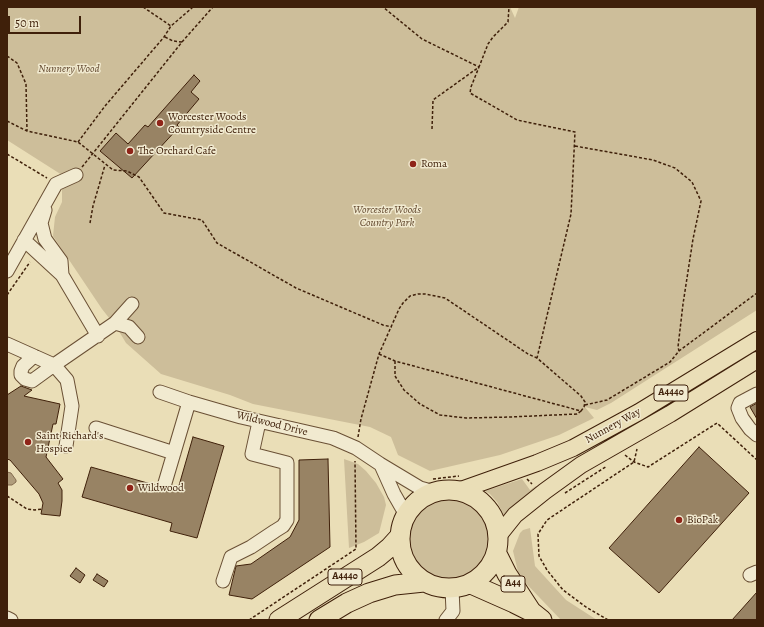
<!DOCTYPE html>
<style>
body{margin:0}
#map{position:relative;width:764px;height:627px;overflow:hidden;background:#eadeb7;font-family:Alegreya,serif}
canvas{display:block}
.frame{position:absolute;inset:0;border:8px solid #3f200a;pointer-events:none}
.scale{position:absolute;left:8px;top:16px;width:73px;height:18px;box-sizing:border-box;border:2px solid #3f200a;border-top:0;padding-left:5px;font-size:12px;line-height:14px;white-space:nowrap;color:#3f200a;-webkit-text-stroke:3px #f1ead0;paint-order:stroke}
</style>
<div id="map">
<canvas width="764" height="627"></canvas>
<div class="frame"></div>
<div class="scale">50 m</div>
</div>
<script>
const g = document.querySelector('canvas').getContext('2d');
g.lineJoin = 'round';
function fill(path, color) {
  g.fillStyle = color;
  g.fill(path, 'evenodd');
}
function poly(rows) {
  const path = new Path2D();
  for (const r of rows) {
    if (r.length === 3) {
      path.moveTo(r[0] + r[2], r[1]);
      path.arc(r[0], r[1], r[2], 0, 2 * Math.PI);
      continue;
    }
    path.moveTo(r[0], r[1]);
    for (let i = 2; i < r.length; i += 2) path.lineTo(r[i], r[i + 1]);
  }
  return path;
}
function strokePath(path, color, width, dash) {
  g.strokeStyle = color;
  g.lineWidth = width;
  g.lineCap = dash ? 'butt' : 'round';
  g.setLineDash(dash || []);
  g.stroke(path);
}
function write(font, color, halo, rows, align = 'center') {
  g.font = font + ' Alegreya,serif';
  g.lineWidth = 3;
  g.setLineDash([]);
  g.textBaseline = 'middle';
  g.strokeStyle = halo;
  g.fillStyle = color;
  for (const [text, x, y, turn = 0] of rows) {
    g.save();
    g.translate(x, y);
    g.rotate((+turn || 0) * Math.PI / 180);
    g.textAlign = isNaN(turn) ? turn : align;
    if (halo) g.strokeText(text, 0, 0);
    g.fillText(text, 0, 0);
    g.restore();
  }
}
fill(poly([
 [7,7,510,7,515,18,519,7,757,7,757,310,611,403,597,410,585,407,594,418,559,435,500,455,430,471,398,455,391,437,370,427,253,404,230,395,161,374,126,343,117,328,102,309,53,236,55,217,62,202,62,175,7,140],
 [344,459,358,464,366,471,376,483,384,497,386,505,379,533,364,542,349,548],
 [522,479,530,490,536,486,539,489,504,515,497,502,490,494,485,491],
 [450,539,40],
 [530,528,535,566,566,600,597,620,561,620,519,576,513,551,520,533,523,530]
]), '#cdbe9a');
const water = poly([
 [7,472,11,473,16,480,16,482,12,485,7,485,7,472]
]);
fill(water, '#b09d7c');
strokePath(water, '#836b4e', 1);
const building = poly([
 [194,75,200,81,191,92,199,99,177,125,179,127,132,178,100,151,116,133,128,144,145,125,148,127,194,75],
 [21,386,32,390,24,396,60,404,56,424,53,424,46,457,63,479,58,483,62,490,62,501,60,516,41,514,43,503,39,494,10,460,7,459,7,395,21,386],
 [757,403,757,419,750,407,757,403],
 [193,437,224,446,197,538,170,531,172,523,82,497,91,467,158,486,163,491,167,491,172,487,178,489,193,437],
 [699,447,749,493,659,593,609,548,699,447],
 [328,459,330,547,252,599,229,595,236,566,251,564,290,537,299,520,299,460,328,459],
 [76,568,85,575,80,583,70,576,76,568],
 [97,574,108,581,104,587,93,580,97,574],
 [757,592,757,620,732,620,757,592]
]);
fill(building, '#988364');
strokePath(building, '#3f200a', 1);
const minor = poly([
 [45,210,41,223,45,239,61,261,62,275],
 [24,240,62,275,98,336],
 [7,271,56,184,76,175],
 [115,323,129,327,138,337],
 [7,344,54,365,115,323,132,304],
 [34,356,23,366,21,371,21,375,25,379,32,381,54,365,67,380,72,406,66,446],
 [160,392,189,402,241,417,333,438,356,448,380,464,420,488,435,492],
 [757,394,740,403,738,408,742,418,750,429,757,435],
 [96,428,174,453],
 [381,465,394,494,406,515],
 [165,483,189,402],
 [750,575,757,572],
 [223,581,231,557,251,547,275,531,283,526,287,520,287,463,252,454,259,422],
 [7,618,11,620],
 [446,620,453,611,452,589]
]);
const major = poly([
 [458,491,537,463,573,448,639,412,757,340],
 [499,535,515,515,545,491,581,465,670,414,757,360]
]);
const highway = poly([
 [449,539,49],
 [497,554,507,574,531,611],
 [471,584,514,603,532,612,542,620],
 [279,620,378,557,390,547,400,536],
 [319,620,347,603,369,593,395,585,424,582]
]);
strokePath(minor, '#6a5035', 15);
strokePath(major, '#3f200a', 18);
strokePath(highway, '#3f200a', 21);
strokePath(poly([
 [143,7,171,26],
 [165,37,173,41,182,42],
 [7,56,17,63,26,84,27,131],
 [7,121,27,131,78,142,113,170,127,171,139,177,164,213,202,220,217,243,296,288,383,325,392,327],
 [432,129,433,100,479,67,488,44,493,37,508,22,509,7],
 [78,142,105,106,164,37,171,26,193,7],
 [575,146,653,160,675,168,692,182,701,201,693,239,683,304,678,347,679,351],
 [7,154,47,178],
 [82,167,182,42,213,7],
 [90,223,93,206,105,165],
 [7,295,30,262],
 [379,354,395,361,581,411,584,407,585,402,581,396,537,358,571,214,575,132,517,120,470,93,471,87,479,67,422,39,383,7],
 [395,361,395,376,404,390,420,404,440,415,466,418,510,417,577,414,581,411],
 [585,405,607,400,670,362,679,351,757,293],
 [358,437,361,419,379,354,399,309,403,303,410,296,418,294,425,294,445,298,528,354,537,358],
 [625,455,634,462,648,467,717,423,757,460],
 [433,479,459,476],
 [527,479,532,484],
 [565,493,607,466],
 [7,496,27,509,35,510,42,509],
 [249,620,356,549,355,461],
 [608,620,586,607,563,590,547,570,539,556,538,534,547,520,634,462,637,449]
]), '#3f200a', 1.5, [3, 2]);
strokePath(minor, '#f1ead0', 13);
strokePath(major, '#eadeb7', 16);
strokePath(highway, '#eadeb7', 19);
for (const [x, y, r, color] of [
 [160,123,4,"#8f2418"],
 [130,151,4,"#8f2418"],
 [413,164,4,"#8f2418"],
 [28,442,4,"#8f2418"],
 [130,488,4,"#8f2418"],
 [679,520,4,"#8f2418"]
]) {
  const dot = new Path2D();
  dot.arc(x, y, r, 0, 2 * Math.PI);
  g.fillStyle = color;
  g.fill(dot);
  strokePath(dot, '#f1ead0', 1.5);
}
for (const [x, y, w] of [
 [671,393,34],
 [345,577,34],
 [513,584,24]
]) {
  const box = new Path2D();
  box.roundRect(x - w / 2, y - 8, w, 16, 3);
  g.fillStyle = '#f1ead0';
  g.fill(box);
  strokePath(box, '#3f200a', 1);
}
write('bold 10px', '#3f200a', null, [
 ["A4440",671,393],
 ["A4440",345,577],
 ["A44",513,584]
]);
write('italic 11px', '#62482e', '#f1ead0', [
 ["Nunnery Wood",69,69],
 ["Worcester Woods",387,210],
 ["Country Park",387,223]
]);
write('11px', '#3f200a', '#f1ead0', [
 ["Worcester Woods",168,117],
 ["Countryside Centre",168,130],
 ["The Orchard Cafe",138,151],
 ["Roma",421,164],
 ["Saint Richard's",36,436],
 ["Hospice",36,449],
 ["Wildwood",138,488],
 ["BioPak",687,520]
], 'left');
write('11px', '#3f200a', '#f1ead0', [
 ["Wildwood Drive",272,424,14],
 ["Nunnery Way",613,426,-29]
]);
</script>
